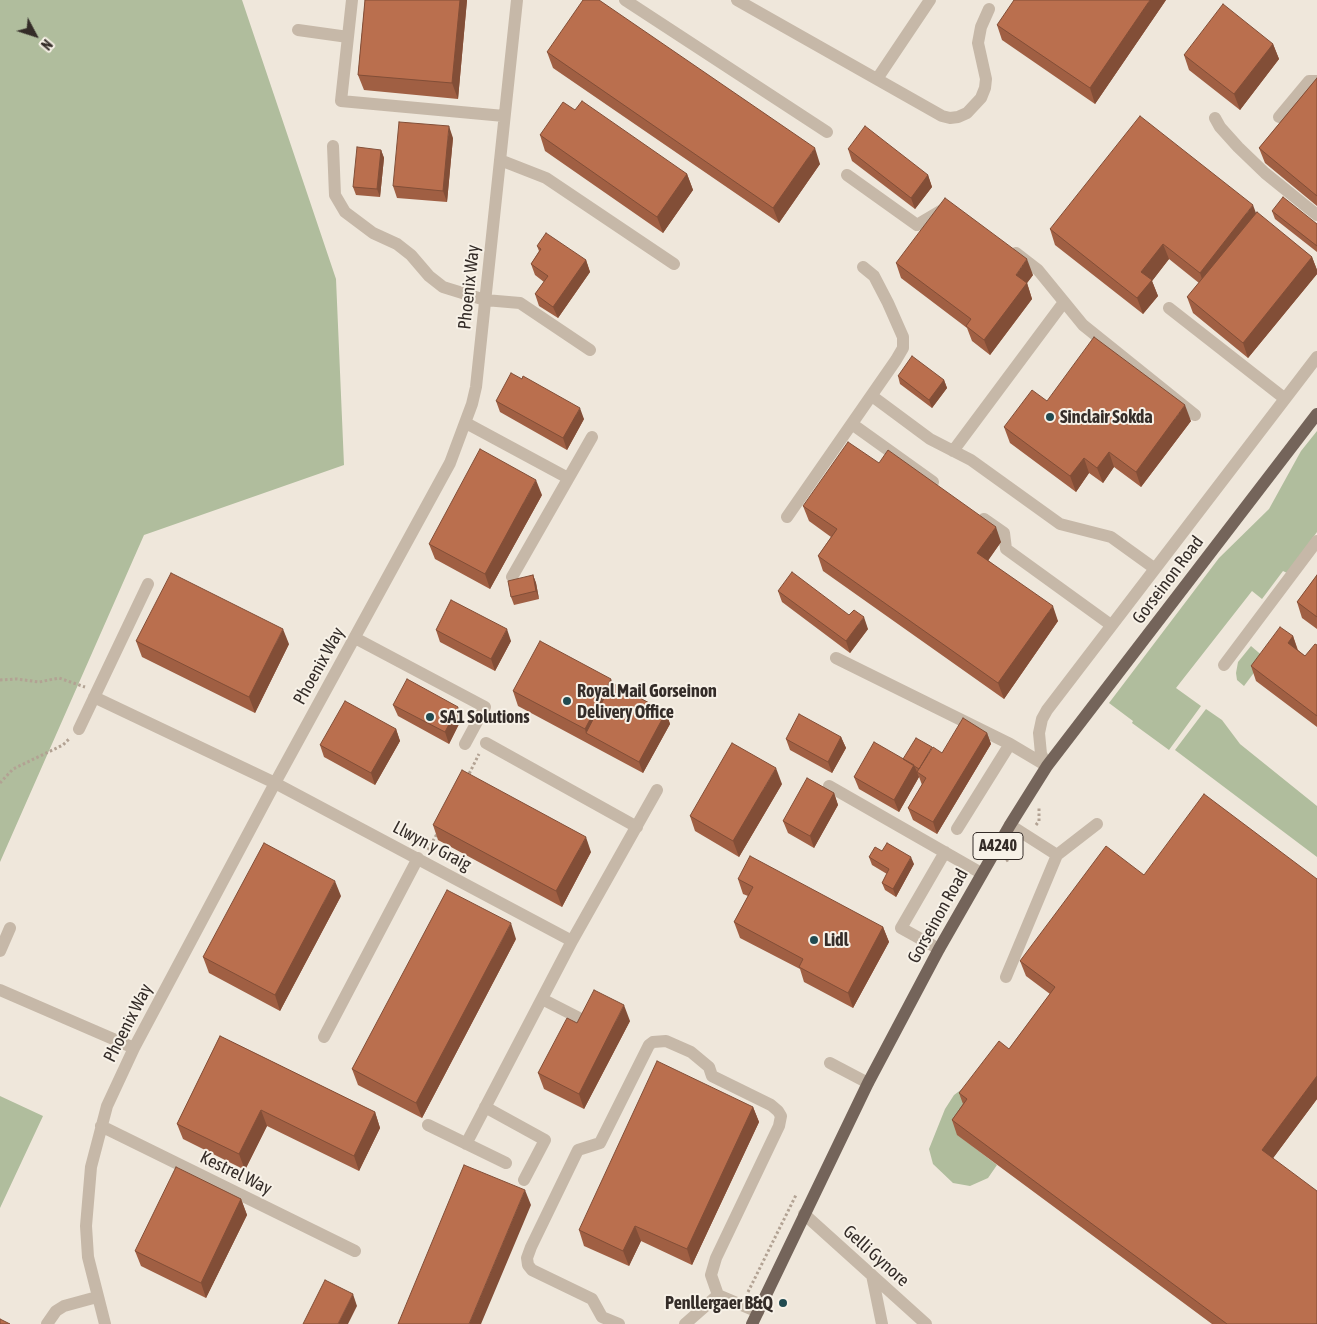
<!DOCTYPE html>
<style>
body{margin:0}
#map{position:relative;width:1317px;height:1324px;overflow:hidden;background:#efe7db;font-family:"Asap Condensed",sans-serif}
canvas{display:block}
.north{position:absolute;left:10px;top:10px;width:50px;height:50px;-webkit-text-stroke:4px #f7f1e7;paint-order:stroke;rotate:130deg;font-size:14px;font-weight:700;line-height:20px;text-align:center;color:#342c28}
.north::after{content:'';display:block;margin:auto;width:18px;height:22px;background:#342c28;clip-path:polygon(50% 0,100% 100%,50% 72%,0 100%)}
</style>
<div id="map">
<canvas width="1317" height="1324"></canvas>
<div class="north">N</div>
</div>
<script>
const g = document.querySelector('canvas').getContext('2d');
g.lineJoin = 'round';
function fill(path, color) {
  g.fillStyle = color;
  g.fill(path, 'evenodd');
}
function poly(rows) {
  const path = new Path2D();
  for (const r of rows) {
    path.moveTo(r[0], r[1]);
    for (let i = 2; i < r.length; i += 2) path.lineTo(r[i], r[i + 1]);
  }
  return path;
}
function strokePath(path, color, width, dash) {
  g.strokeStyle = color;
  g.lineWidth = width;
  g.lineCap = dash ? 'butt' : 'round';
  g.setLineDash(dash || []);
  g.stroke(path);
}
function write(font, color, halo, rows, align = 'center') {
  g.font = font + ' "Asap Condensed",sans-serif';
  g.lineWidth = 4;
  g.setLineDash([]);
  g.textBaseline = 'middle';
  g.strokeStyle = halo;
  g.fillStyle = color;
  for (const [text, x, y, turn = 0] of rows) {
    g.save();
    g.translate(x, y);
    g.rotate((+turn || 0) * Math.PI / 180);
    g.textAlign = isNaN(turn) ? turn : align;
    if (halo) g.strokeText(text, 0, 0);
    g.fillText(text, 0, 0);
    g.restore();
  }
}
fill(poly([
 [0,0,242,0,336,279,344,465,144,535,0,862],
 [1317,431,1317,532,1287,573,1283,571,1262,599,1252,591,1176,688,1201,706,1169,750,1132,723,1133,721,1109,703,1219,558,1269,509,1301,451],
 [1251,646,1265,658,1244,686,1237,680,1236,673,1238,662],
 [1206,709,1222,720,1240,744,1317,806,1317,857,1175,750],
 [969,1084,958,1135,997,1165,988,1178,970,1186,953,1183,933,1164,929,1149,945,1109,954,1095],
 [0,1096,43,1116,0,1208]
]), '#b0bd9d');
strokePath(poly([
 [0,680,17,679,39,682,59,678,85,687],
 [467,778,479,754],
 [0,783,13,769,63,745,70,738],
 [1036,825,1039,821,1039,807],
 [428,850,438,832],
 [1006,861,1018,854,1022,847],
 [748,1292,796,1195]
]), '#b2a293', 3, [2.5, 2.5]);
strokePath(poly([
 [352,0,341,101,504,116],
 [625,0,827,132],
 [737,0,942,116,950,118,958,117,967,113,981,98,985,88,986,79,978,43,981,27,989,9],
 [298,30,348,37],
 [877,79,930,0],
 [1279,117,1309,81,1317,81],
 [1215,118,1220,127,1238,147,1265,173,1317,215],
 [333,146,335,195,345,212,373,233,397,244,411,255,429,276,443,287,485,300,520,303,590,350],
 [500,160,546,178,674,264],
 [847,175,917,225,944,209],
 [1016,253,1038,270,1083,325,1195,415],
 [1169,308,1284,398],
 [872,396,930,439,971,460,1060,524,1111,537,1154,568],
 [466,423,568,478],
 [852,424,933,482],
 [953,451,1064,302],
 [787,517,896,360,903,348,903,337,888,303,874,276,863,267],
 [984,519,1004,533,1006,549,1111,625],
 [512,577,592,437],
 [355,638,485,707,465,744],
 [836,658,1010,744,1047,766],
 [1224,665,1317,541],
 [94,697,275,783,572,941],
 [79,729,148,584],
 [486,743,637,827],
 [1047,766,1041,754,1039,733,1042,719,1047,710,1317,357],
 [829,786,981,873],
 [1010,825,1057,855],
 [957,829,1010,744],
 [939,949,901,928,945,852],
 [0,951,10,928],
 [1006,977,1057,855,1097,824],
 [0,990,134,1048],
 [542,999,585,1021],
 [324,1037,418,858],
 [830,1063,868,1083],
 [485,1107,545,1140,524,1180],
 [428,1125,506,1163],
 [101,1126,355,1251],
 [466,1144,572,941,657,790],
 [804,1214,926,1324],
 [872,1275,882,1324],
 [47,1324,56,1311,64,1306,97,1297],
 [105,1324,88,1257,86,1226,91,1167,107,1106,134,1048,275,783,450,463,472,404,476,387,517,0],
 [619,1324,602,1317,592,1299,532,1270,528,1265,527,1258,531,1247,578,1150,600,1143,649,1045,653,1042,666,1041,691,1052,709,1067,712,1076,771,1105,778,1111,781,1116,779,1126,716,1258,711,1275,718,1295,758,1312],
 [685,1324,718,1295]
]), '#c6b8a8', 12);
strokePath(poly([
 [752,1324,868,1083,939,949,1010,825,1047,766,1317,414]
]), '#74645a', 12);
fill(poly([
 [365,0,467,0,458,99,364,90,358,75],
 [1166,0,1095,104,1002,40,997,25],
 [1273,44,1279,59,1240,110,1189,70,1184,55],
 [547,52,820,164,779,223,553,68],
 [1317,78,1317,206,1265,163,1259,148],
 [575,110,687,174,693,190,663,233,545,151,540,135],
 [453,138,447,202,397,198,393,186],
 [848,149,928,175,932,187,915,209,852,161],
 [381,150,384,158,380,197,356,195,353,187],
 [1272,211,1317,224,1317,252,1275,219],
 [1256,213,1312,257,1317,270,1317,274,1248,358,1193,313,1187,297,1199,283,1169,259,1152,281,1158,296,1143,314,1055,245,1050,229],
 [537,246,586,260,590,272,558,318,539,306,535,294,544,282,535,275,531,264,539,251],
 [896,263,1033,275,1027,283,1032,299,990,355,972,341,967,328,901,278],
 [898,376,944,380,947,388,932,408,900,384],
 [522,379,584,419,567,450,500,412,496,401],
 [1047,401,1191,421,1141,487,1114,467,1103,483,1089,473,1076,492,1010,443,1004,427],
 [879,463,1001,542,988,560,1058,621,1004,699,823,571,818,556,831,537,809,521,803,506],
 [542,495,490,589,435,559,429,544],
 [533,575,536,583,539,599,514,605,511,597],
 [1317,575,1317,629,1302,618,1297,602],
 [778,591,868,629,850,653,782,602],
 [436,630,511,641,495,671,440,642],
 [1293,636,1298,650,1305,656,1317,645,1317,727,1256,681,1251,666],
 [136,641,289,644,255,713,142,657],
 [612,683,666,712,670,724,643,773,518,706,513,691],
 [393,705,462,718,449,744,398,716],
 [396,729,400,741,375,785,324,757,320,745],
 [987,733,991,744,937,834,913,820,908,808,922,785,918,774,919,777,899,812,859,789,854,777,903,759,942,753],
 [841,737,846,748,832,773,790,750,786,739],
 [782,784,739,857,695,831,690,816],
 [834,793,838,805,814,848,788,833,783,821],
 [433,825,591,852,562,907,438,840],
 [882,851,914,864,896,897,885,890,882,883,887,874,872,865,869,857],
 [1144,875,1317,879,1317,1099,1273,1158,1317,1324,1212,1324,957,1135,952,1120,963,1104,959,1093,1009,1049,1050,994,1026,976,1020,961],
 [738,879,883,927,889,942,853,1008,804,982,800,969,740,938,734,922,748,896,743,894],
 [341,896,280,1011,209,973,203,957],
 [516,939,422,1118,358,1085,352,1069],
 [630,1021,584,1109,544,1089,538,1073,577,1023],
 [220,1036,375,1112,380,1128,359,1171,267,1126,245,1170,183,1139,177,1124],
 [753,1107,759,1122,692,1265,641,1241,629,1266,584,1246,579,1230],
 [241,1199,247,1215,206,1298,141,1266,135,1251]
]), '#a05f43');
fill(poly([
 [460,0,467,0,458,99,452,83],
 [1150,0,1166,0,1095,104,1090,88],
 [1273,44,1279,59,1240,110,1234,94],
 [449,126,453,138,447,202,443,191],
 [815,148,820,164,779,223,773,208],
 [381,150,384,158,380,197,377,189],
 [687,174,693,190,663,233,657,217],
 [928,175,932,187,915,209,911,198],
 [1253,205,1259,221,1205,288,1200,273],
 [1163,244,1169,259,1152,281,1158,296,1143,314,1137,298,1141,272],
 [1312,257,1317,270,1317,274,1248,358,1243,343],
 [1027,259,1033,275,1027,283,1032,299,990,355,984,340,1016,275],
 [586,260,590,272,558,318,553,307],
 [944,380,947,388,932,408,929,400],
 [1185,405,1191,421,1141,487,1136,472],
 [580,408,584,419,567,450,563,438],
 [1109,452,1114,467,1103,483,1097,468],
 [1084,458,1089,473,1076,492,1070,476],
 [536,480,542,495,490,589,485,574],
 [996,527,1001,542,983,568,977,553],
 [533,575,536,583,539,599,536,591],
 [1053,606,1058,621,1004,699,998,683],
 [864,617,868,629,850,653,846,641],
 [283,629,289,644,255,713,249,697],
 [507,629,511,641,495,671,491,659],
 [1293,636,1298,652,1288,643],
 [611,679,616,695,586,733,585,729],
 [458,707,462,718,449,744,445,732],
 [666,712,670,724,643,773,639,762],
 [396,729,400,741,375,785,371,773],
 [987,733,991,744,937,834,933,822],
 [841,737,846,748,832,773,828,762],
 [914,765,919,777,899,812,894,800],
 [776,768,782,784,739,857,733,841],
 [834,793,838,805,814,848,810,836],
 [586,837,591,852,562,907,556,891],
 [911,857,914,864,896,897,893,889],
 [335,881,341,896,280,1011,275,995],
 [511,923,516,939,422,1118,416,1103],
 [883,927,889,942,853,1008,848,993],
 [624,1005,630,1021,584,1109,579,1094],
 [1317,1076,1317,1099,1268,1165,1262,1150],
 [753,1107,759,1122,692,1265,687,1249],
 [261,1110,267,1126,245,1170,239,1154],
 [375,1112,380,1128,359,1171,354,1156],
 [525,1190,531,1205,481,1324,469,1324],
 [241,1199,247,1215,206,1298,201,1283],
 [635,1226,641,1241,629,1266,623,1251],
 [353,1294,357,1306,348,1324,338,1324]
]), '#824e37');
const building = poly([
 [365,0,460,0,452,83,358,75,365,0],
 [583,0,599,0,815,148,773,208,547,52,583,0],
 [1014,0,1150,0,1090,88,997,25,1014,0],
 [1223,4,1273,44,1234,94,1184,55,1223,4],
 [1317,78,1317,196,1259,148,1317,78],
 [582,101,687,174,657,217,540,135,563,102,575,110,582,101],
 [1140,116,1253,205,1200,273,1163,244,1141,272,1152,280,1137,298,1050,229,1140,116],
 [399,122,449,126,443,191,393,186,399,122],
 [865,126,928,175,911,198,848,149,865,126],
 [357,147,381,150,377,189,353,187,357,147],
 [1283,197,1317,224,1317,246,1272,211,1283,197],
 [945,198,1027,259,1016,275,1027,283,984,340,966,326,971,319,896,263,945,198],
 [1257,212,1312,257,1243,343,1187,297,1257,212],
 [546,233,586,260,553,307,535,294,548,276,531,264,541,249,537,246,546,233],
 [1094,337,1185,405,1136,472,1109,452,1097,468,1084,458,1070,476,1004,427,1032,390,1047,401,1094,337],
 [912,356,944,380,929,400,898,376,912,356],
 [511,373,522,379,523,376,580,408,563,438,496,401,511,373],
 [848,442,879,463,888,450,996,527,977,553,1053,606,998,683,818,556,837,529,803,506,848,442],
 [480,449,536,480,485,574,429,544,480,449],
 [792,572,849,615,854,610,864,617,846,641,778,591,792,572],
 [171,573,283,629,249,697,136,641,171,573],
 [533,575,536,591,511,597,508,581,533,575],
 [1317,575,1317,617,1297,602,1317,575],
 [451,600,507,629,491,659,436,630,451,600],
 [1280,627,1293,636,1288,643,1305,656,1315,644,1317,645,1317,716,1251,666,1280,627],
 [540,641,611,679,585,729,513,691,540,641],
 [407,679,458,707,445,732,393,705,407,679],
 [612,683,666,712,639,762,586,733,612,683],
 [345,701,396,729,371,773,320,745,345,701],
 [799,714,841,737,828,762,786,739,799,714],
 [963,718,987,733,933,822,908,808,926,778,917,772,933,747,942,753,963,718],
 [916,738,932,747,919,769,903,759,916,738],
 [874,742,914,765,894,800,854,777,874,742],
 [732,743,776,768,733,841,690,816,732,743],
 [462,770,586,837,556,891,433,825,462,770],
 [807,778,834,793,810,836,783,821,807,778],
 [1204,794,1317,879,1317,1076,1262,1150,1317,1191,1317,1324,1227,1324,952,1120,967,1099,959,1093,999,1041,1009,1049,1055,987,1020,961,1106,846,1144,875,1204,794],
 [264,843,335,881,275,995,203,957,264,843],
 [887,843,911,857,893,889,882,883,889,869,869,857,875,847,882,851,887,843],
 [750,856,883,927,848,993,799,967,803,959,734,922,753,887,738,879,750,856],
 [447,890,511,923,416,1103,352,1069,447,890],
 [594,990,624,1005,579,1094,538,1073,567,1018,577,1023,594,990],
 [220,1036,375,1112,354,1156,261,1110,239,1154,177,1124,220,1036],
 [657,1061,753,1107,687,1249,635,1226,623,1251,579,1230,657,1061],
 [464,1165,525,1190,469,1324,398,1324,464,1165],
 [176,1167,241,1199,201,1283,135,1251,176,1167],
 [325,1280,353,1294,338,1324,303,1324,325,1280],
 [0,1319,10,1324,0,1324,0,1319]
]);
fill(building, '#ba6f4e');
strokePath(building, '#824e37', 1);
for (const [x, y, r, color] of [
 [1050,417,5,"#214b51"],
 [567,701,5,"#214b51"],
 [430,717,5,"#214b51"],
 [814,940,5,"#214b51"],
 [783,1303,5,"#214b51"]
]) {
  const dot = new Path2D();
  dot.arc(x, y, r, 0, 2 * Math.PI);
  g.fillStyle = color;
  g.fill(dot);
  strokePath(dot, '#f7f1e7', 2);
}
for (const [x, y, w] of [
 [998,846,50]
]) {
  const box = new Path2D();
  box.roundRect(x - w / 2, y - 13.5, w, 27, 4);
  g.fillStyle = '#f7f1e7';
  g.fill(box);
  strokePath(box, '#342c28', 1);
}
write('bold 16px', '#342c28', null, [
 ["A4240",998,846]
]);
write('18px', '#342c28', '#f7f1e7', [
 ["Phoenix Way",469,287,-84],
 ["Gorseinon Road",1168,580,-53],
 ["Phoenix Way",319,666,-61],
 ["Llwyn y Graig",432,846,28],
 ["Gorseinon Road",938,916,-61],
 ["Phoenix Way",128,1023,-63],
 ["Kestrel Way",236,1173,26],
 ["Gelli Gynore",876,1256,42]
]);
write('bold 18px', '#342c28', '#f7f1e7', [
 ["Sinclair Sokda",1060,417],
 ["Royal Mail Gorseinon",577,691],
 ["Delivery Office",577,712],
 ["SA1 Solutions",440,717],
 ["Lidl",824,940],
 ["Penllergaer B&Q",773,1303,"right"]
], 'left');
</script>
